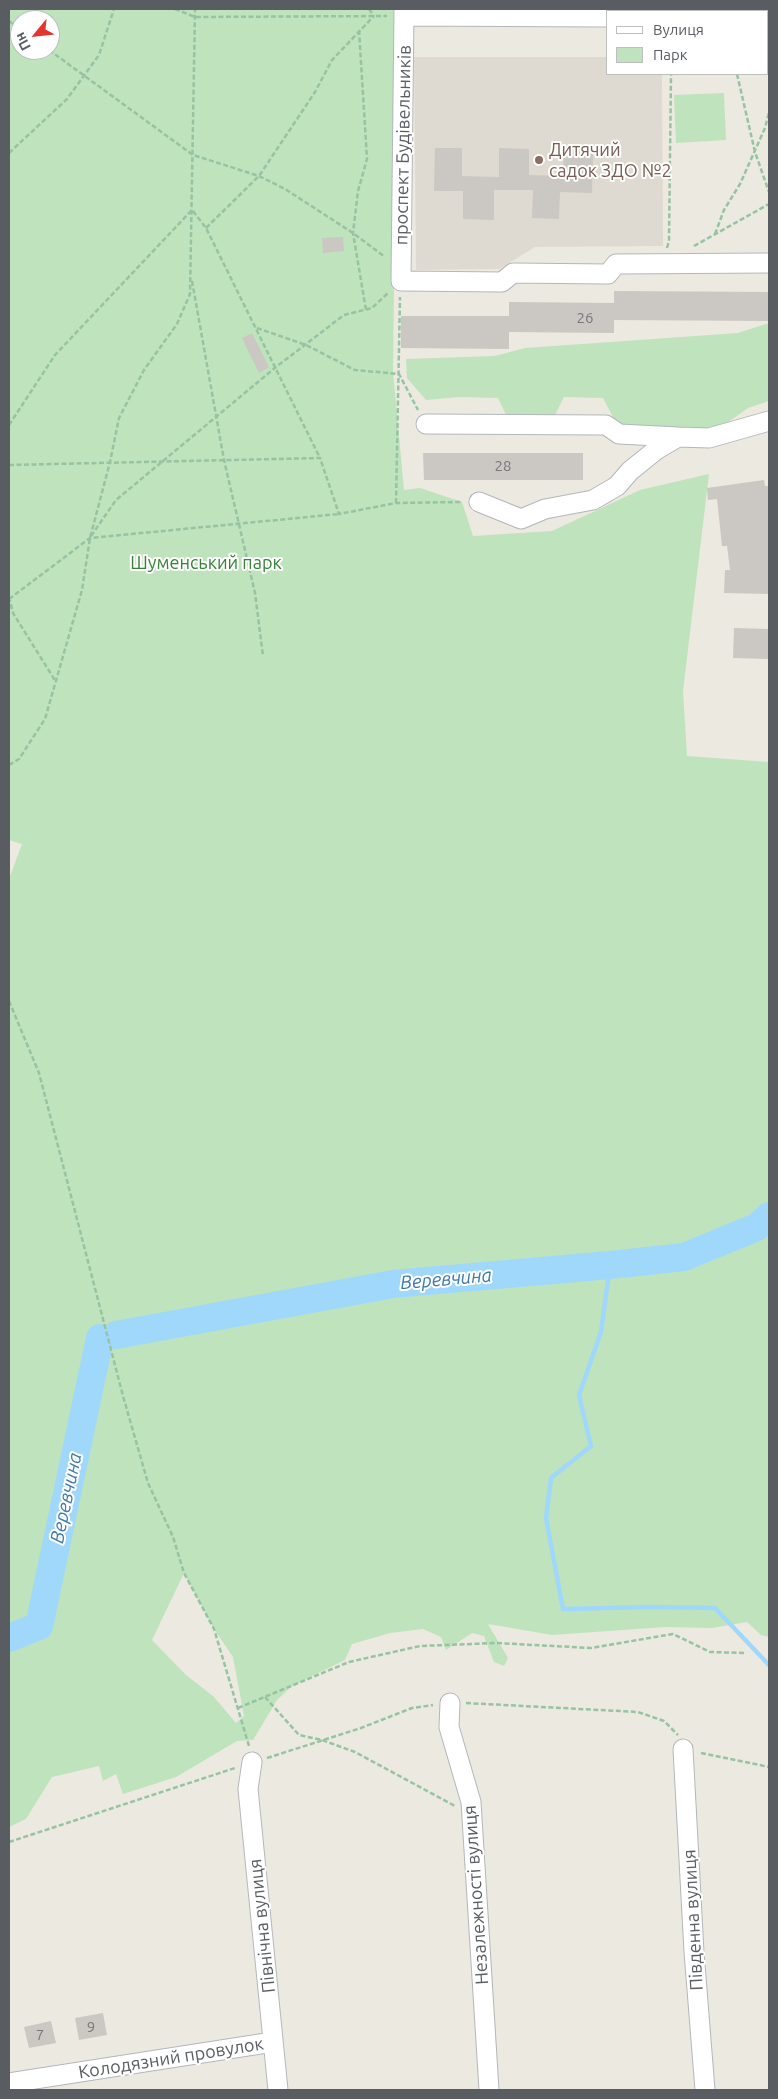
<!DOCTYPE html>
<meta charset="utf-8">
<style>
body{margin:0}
#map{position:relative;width:778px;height:2099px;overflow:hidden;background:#ece9e0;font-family:Ubuntu,sans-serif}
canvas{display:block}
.frame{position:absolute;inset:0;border:10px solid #595d61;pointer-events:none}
.legend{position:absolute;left:606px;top:10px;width:162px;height:65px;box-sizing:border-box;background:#fff;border:1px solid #bdbec0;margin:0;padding:6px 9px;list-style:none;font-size:15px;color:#595d61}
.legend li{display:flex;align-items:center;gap:10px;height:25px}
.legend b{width:25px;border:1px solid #bdbec0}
.north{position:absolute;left:10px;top:10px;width:50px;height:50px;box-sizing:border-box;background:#fff;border:1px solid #bdbec0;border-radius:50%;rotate:242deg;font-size:14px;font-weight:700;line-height:20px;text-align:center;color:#595d61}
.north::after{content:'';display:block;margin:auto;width:18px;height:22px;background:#e3352f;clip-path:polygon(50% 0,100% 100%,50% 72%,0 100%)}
</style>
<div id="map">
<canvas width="778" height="2099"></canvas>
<div class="frame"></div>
<ul class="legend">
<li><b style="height:6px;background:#fff"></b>Вулиця</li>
<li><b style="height:14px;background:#bfe3bd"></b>Парк</li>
</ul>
<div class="north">Пн</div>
</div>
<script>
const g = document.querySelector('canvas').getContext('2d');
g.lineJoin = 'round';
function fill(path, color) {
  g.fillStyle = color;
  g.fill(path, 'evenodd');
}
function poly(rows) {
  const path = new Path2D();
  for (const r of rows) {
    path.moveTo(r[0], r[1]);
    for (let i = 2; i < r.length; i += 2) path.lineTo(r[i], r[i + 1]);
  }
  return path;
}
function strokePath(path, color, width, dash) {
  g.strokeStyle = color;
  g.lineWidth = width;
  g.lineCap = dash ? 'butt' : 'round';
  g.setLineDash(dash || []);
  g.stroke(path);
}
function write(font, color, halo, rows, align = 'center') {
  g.font = font + ' Ubuntu,sans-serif';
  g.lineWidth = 4;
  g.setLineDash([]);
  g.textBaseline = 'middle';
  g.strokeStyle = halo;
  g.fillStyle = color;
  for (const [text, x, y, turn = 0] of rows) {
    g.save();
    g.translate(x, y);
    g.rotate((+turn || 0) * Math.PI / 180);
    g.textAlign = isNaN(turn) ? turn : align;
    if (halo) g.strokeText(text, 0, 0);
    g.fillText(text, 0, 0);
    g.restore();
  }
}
fill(poly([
 [414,57,607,57,607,74,662,74,663,246,535,247,499,269,416,270]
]), '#dedad1');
fill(poly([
 [9,9,397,9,393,371,404,490,420,488,462,502,473,536,552,531,640,490,709,474,683,691,687,756,769,762,769,1637,761,1635,747,1622,712,1628,665,1627,552,1635,488,1624,508,1658,504,1666,494,1662,484,1636,472,1633,446,1650,441,1637,423,1629,390,1633,352,1644,345,1660,292,1686,277,1700,253,1740,237,1741,176,1777,123,1794,116,1774,103,1781,99,1766,52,1777,26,1819,9,1827,9,879,22,844,9,840],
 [20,20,50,20,50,50,20,50],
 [184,1573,214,1629,233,1657,244,1716,236,1723,214,1697,186,1675,152,1640],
 [724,93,726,140,676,143,674,95],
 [769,323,769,401,748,408,717,430,645,431,616,423,603,398,564,397,553,419,508,419,498,398,460,397,426,400,407,378,406,359,495,356,525,348,738,333]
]), '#bfe3bd');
strokePath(poly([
 [610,1265,601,1332,579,1395,591,1446,551,1478,546,1518,563,1609,650,1607,715,1608,769,1665]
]), '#a0d8fc', 4.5);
strokePath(poly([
 [116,1335,393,1284,610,1265,684,1257,757,1227,769,1216],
 [9,1638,39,1626,100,1338]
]), '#a0d8fc', 28);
fill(poly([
 [435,148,462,148,462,176,499,177,499,148,529,149,529,175,563,176,564,149,593,150,592,193,560,192,559,219,532,218,533,190,494,190,494,220,463,219,463,191,434,191],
 [343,237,344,251,323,253,322,238],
 [614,291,769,292,769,321,614,320,614,333,509,332,509,349,401,348,401,316,509,316,509,302,614,303],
 [252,333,269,367,259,373,242,338],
 [423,453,583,453,583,480,424,480],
 [764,480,765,486,769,486,769,594,724,593,725,570,730,570,727,546,722,546,717,499,708,500,707,488],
 [734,628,769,629,769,659,733,658],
 [103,2013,107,2035,79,2040,75,2018],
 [51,2021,56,2043,29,2048,24,2027]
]), '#cbc7c2');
const minor = poly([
 [404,9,401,281,502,282,513,273,608,274,616,264,769,263],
 [404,16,607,17],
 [767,38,769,43],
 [426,424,606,425,619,434,678,437],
 [479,502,521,519,545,509,593,500,617,486,630,471,656,450,678,437,709,438,769,421],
 [450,1703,449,1727,471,1802,489,2090],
 [683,1749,694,1952,705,2090],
 [252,1762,248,1789,278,2090],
 [9,2083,273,2042]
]);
strokePath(minor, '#b3b7bb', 21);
strokePath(poly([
 [175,9,195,17,387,16],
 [369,9,374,16],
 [685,11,687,9],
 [767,11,769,10],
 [9,21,20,29],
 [359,30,367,159,358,191,353,233,366,310],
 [49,50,193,155,259,176,285,189,353,233,385,257],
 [737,74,755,152,769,192],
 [9,153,67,99,99,55,114,9],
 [193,211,206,228,320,458],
 [206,228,259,176,315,92,332,60,374,16],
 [715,234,724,210,740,184,765,128,769,112],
 [694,246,769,204],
 [667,248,669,241,671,74],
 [192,281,224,460,255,593,263,656],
 [257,328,306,345,355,370,399,374,418,410],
 [9,425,55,355,191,211],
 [9,465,320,458,339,514,396,503,462,502],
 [396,503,400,297],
 [91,536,116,500,276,367,344,315,372,308,389,292],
 [9,597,13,613,56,682],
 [9,599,90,538,339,514],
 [9,765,19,759,45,719,82,590,90,538,110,462,119,418,144,370,177,324,190,294,195,9],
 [9,1001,39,1073,123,1396,148,1483,173,1537,184,1573,214,1629,249,1746],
 [265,1697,299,1735,322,1740,355,1752,455,1806],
 [466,1703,638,1712,664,1721,678,1735],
 [238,1708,349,1662,420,1646,496,1643,591,1648,673,1634,710,1652,745,1653],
 [701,1753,769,1767],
 [267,1758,361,1728,412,1708,433,1705],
 [9,1842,235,1768]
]), '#97c3a2', 2.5, [5, 2.5]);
strokePath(minor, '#fff', 19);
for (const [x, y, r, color] of [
 [539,160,5,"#8d6e63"]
]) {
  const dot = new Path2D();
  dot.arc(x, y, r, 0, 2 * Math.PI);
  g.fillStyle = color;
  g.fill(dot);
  strokePath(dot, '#fff', 2);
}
write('15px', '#767879', null, [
 ["26",585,318],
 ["28",503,466],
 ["9",91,2027],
 ["7",40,2035]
]);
write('18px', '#595d61', '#fff', [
 ["проспект Будівельників",403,145,-89],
 ["Незалежності вулиця",476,1895,-94],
 ["Південна вулиця",693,1920,-93],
 ["Північна вулиця",262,1926,-96],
 ["Колодязний провулок",171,2058,-9]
]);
write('18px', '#785e54', '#fff', [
 ["Дитячий",549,150],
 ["садок ЗДО №2",549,171]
], 'left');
write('18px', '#378237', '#fff', [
 ["Шуменський парк",206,563]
]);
write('italic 19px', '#3f79ad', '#fff', [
 ["Веревчина",446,1279,-5],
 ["Веревчина",66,1498,-78]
]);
</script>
